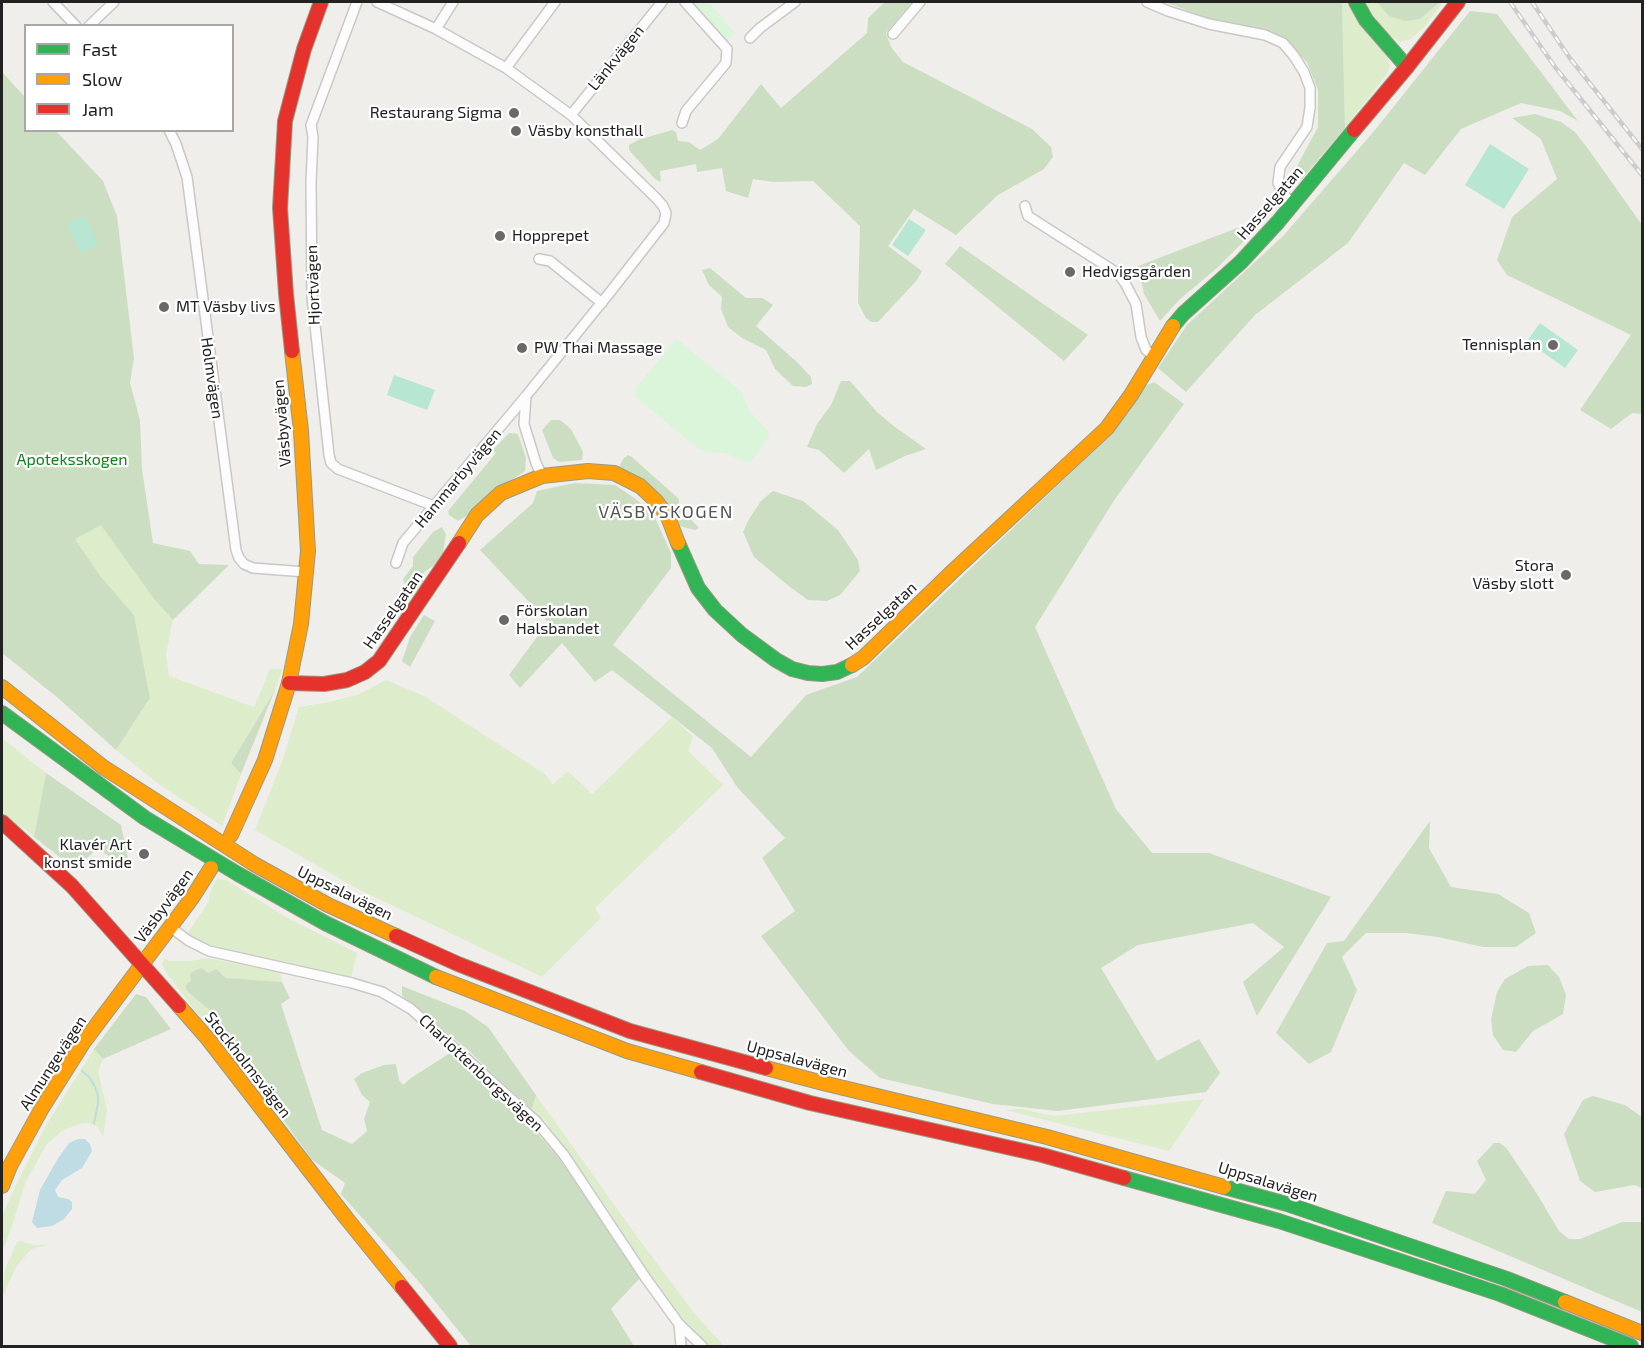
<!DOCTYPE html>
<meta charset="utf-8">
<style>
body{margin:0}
#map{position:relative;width:1644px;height:1348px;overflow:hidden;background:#f0eeeb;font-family:"Exo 2",sans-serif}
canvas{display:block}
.frame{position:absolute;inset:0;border:3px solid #222;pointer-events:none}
.legend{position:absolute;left:24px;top:24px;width:210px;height:108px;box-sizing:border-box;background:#fff;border:2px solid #a7a7a7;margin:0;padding:8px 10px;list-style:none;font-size:18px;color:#222}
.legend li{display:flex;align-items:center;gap:12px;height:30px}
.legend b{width:30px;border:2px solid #a7a7a7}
</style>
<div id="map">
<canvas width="1644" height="1348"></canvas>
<div class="frame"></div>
<ul class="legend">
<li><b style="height:8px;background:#30b455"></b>Fast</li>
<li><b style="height:8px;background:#ff9f0a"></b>Slow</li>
<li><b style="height:8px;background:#e5322d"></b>Jam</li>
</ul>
</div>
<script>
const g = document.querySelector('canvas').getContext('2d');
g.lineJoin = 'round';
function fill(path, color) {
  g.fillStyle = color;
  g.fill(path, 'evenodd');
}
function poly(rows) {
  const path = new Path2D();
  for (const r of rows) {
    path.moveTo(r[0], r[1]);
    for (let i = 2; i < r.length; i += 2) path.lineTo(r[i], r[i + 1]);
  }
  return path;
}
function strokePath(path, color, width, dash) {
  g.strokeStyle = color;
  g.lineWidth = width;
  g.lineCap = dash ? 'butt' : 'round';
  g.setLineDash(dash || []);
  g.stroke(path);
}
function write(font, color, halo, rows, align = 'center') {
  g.font = font + ' "Exo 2",sans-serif';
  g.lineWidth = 4.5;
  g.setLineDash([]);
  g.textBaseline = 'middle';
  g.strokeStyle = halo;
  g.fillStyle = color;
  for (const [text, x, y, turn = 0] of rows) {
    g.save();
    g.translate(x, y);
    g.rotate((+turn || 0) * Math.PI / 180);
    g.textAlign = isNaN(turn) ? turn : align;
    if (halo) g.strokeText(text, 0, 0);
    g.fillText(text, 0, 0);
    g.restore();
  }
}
fill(poly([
 [1342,2,1349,2,1353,9,1386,50,1390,66,1387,74,1345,128],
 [1363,2,1377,2,1389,16,1420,19,1440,2,1443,2,1426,25,1411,39,1400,42,1389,35],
 [101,524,154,599,173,620,166,654,169,676,254,707,270,669,282,669,275,690,231,763,241,774,222,826,160,785,116,750,150,698,134,615,101,577,75,539],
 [386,680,424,696,545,774,553,784,568,771,592,794,672,717,693,737,688,751,723,785,595,908,601,918,542,977,358,889,255,830,283,759,299,707,329,702,357,695],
 [2,738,46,773,34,837,2,812],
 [217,879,226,880,286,917,357,953,351,977,251,957,213,946,192,938,188,934,189,931,209,901,210,892],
 [164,958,169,961,191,961,207,958,280,972,282,982,226,978,222,973,208,973,194,971,191,974,191,981,189,993,213,1013,216,1022,225,1032,224,1036,236,1045,244,1067,250,1071,311,1159,167,974,162,965],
 [94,1049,103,1059,98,1072,107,1109,103,1137,98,1127,89,1123,79,1124,62,1131,47,1144,25,1183,11,1230,2,1251,2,1216,15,1187,45,1127],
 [536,1095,635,1234,694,1313,724,1346,709,1346,686,1324,661,1292,607,1208,571,1156,545,1121,532,1109],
 [1204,1099,1169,1151,1005,1110,1021,1109,1054,1116],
 [20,1241,34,1245,48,1245,31,1249,16,1267,6,1289,6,1296,2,1290,6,1267,17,1242]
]), '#ddeccb');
fill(poly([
 [885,2,912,2,886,33,891,47,903,62,1032,129,1051,147,1053,157,1044,169,998,195,956,235,914,209,888,246,922,271,917,280,878,322,871,322,866,318,858,303,860,226,813,181,773,182,753,179,748,198,726,191,722,168,697,172,696,164,660,171,661,182,655,179,629,150,629,145,638,140,672,130,676,132,678,141,689,142,700,150,718,139,761,84,781,108,867,33,868,18],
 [1165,2,1342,2,1345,128,1301,180,1296,168,1318,127,1318,90,1307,62,1280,36,1205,17],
 [1377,2,1440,2,1420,19,1405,21,1389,16],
 [1470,11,1497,14,1578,121,1560,111,1521,103,1461,129,1425,175,1404,163,1348,243,1255,315,1186,392,1158,368,1187,325,1284,235,1375,130],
 [2,72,25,97,26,130,56,131,103,181,117,216,134,358,130,383,140,420,142,469,153,543,190,551,199,564,229,565,173,620,154,599,101,525,75,539,101,577,134,615,150,698,116,750,58,698,2,653],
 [1535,114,1561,122,1575,132,1589,150,1642,225,1642,414,1632,413,1611,429,1580,410,1631,335,1507,275,1497,260,1512,217,1557,179,1541,139,1512,118],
 [1245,225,1252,233,1218,267,1179,300,1160,321,1144,294,1138,266],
 [960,246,1088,335,1064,361,945,264],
 [710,268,746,298,763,298,773,305,756,326,798,363,811,377,812,384,806,387,793,386,775,369,766,350,742,338,728,327,721,309,722,297,709,285,702,270],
 [841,381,850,381,877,412,895,427,926,449,905,456,876,470,869,449,844,473,819,450,807,447,817,424,831,405],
 [1154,382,1184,404,1115,499,1035,627,1116,809,1152,853,1209,853,1331,897,1257,1016,1243,982,1284,947,1253,923,1138,945,1101,968,1157,1061,1199,1039,1220,1073,1206,1092,1058,1111,993,1104,880,1078,849,1051,761,936,795,911,762,858,785,838,737,787,712,748,612,670,595,682,562,643,520,688,509,675,548,622,480,550,533,503,537,491,575,483,615,485,633,497,653,513,671,553,671,568,613,645,751,757,806,695,857,677,1102,443,1129,412,1145,386],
 [551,420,560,420,571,429,583,452,582,460,559,462,553,458,542,430],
 [509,433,518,434,526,458,525,471,494,492,473,512,458,521,449,515,448,511,496,453,493,450],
 [628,455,632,457,679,499,679,507,699,528,695,530,679,526,674,515,618,469,623,459],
 [773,491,803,501,838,530,858,560,860,571,840,595,827,601,808,600,790,587,754,557,743,532,749,519,761,501],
 [442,527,446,534,443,552,434,565,423,573,423,582,417,590,407,590,403,579,413,566,413,557,433,532],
 [424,615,435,621,410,667,402,661,410,637],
 [275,690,241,774,231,763],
 [46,773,121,825,128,858,123,868,98,848,75,869,34,837],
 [1430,821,1429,848,1451,887,1498,894,1529,913,1536,933,1516,947,1483,947,1438,937,1406,933,1366,933,1342,957,1357,990,1331,1052,1309,1064,1276,1033,1327,943,1344,941],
 [1548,965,1559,977,1566,995,1563,1014,1533,1031,1516,1052,1503,1050,1493,1035,1491,1019,1497,992,1505,979,1528,966],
 [201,968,208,973,216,969,226,978,282,982,290,998,281,1004,322,1130,352,1144,367,1131,364,1119,370,1102,362,1095,354,1079,362,1073,384,1065,396,1064,399,1080,403,1085,411,1078,450,1053,527,1121,559,1158,640,1278,611,1309,634,1346,471,1346,420,1283,341,1194,345,1183,311,1159,250,1071,244,1067,236,1045,224,1036,225,1032,222,1031,216,1022,213,1013,189,993,185,986,191,981,190,974,194,971],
 [402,986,465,1011,488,1027,536,1095,532,1109,498,1079,467,1049,402,996],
 [136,994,146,997,171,1029,103,1059,94,1049],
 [1593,1096,1625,1105,1642,1117,1642,1188,1634,1185,1595,1192,1580,1181,1564,1134,1583,1100],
 [1494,1143,1500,1143,1507,1149,1534,1189,1559,1231,1569,1239,1580,1239,1622,1222,1642,1222,1642,1312,1432,1223,1446,1191,1475,1194,1486,1180,1477,1161]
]), '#cbdec1');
fill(poly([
 [691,2,709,2,735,33,727,41],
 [678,340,742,392,749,411,768,430,769,437,750,462,743,461,725,453,706,452,697,448,636,397,634,391,673,342]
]), '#daf5da');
fill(poly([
 [1490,144,1529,169,1504,209,1465,185],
 [85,216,98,244,81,253,67,224],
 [909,219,926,230,908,256,892,245],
 [1540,323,1578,350,1565,368,1527,341],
 [394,375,435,390,427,410,387,395]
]), '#b7e6d2');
fill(poly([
 [78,1139,85,1139,90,1144,92,1151,82,1168,62,1180,55,1190,58,1197,68,1199,72,1202,72,1209,64,1219,52,1226,37,1228,32,1222,40,1190,57,1160,69,1143]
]), '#bfdbe3');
strokePath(poly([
 [82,1071,90,1078,95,1087,98,1096,98,1104,94,1123]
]), '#bfdbe3', 2);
const street = poly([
 [53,2,76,26],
 [357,2,311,125,313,137,311,182,312,297,329,455,331,463,338,469,434,506],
 [377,2,436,29,506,68,571,115,656,198,663,206,666,213,664,223,611,291,526,396,524,424,536,463,542,476],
 [1147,2,1168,11,1209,24,1265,35,1283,43,1294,56,1304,72,1310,88,1310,108,1307,127,1280,167,1278,183,1284,195,1293,204],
 [89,26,114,2],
 [436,29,453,2],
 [893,34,920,2],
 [750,38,760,28,795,2],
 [506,68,555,2],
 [571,115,662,2],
 [682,123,686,111,726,63,727,49,685,2],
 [169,130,176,144,187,177,236,550,239,558,244,564,253,568,306,572],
 [1025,206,1028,216,1111,269,1119,275,1125,283,1136,304,1141,337,1146,350,1154,356],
 [539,259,550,261,602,303],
 [396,563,403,543,526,396],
 [170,927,189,941,209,951,352,983,382,992,411,1009,536,1121,564,1155,645,1277,679,1324,702,1346],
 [679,1324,681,1346]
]);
const fast = poly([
 [1356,2,1366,20,1407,67],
 [1173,326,1183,314,1241,262,1278,222,1354,130],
 [678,543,698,588,715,610,742,635,776,660,792,669,808,673,822,674,837,672,852,665],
 [2,713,145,818,238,874,325,923,436,977],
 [1124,1178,1279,1221,1500,1294,1631,1346],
 [1224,1187,1287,1204,1507,1279,1565,1302]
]);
const slow = poly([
 [459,543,477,515,501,493,542,476,588,471,614,473,640,486,656,501,668,517,678,543],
 [852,665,863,658,952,572,1107,428,1131,395,1173,326],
 [2,687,103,767,254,864,328,905,396,936],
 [231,835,265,760,289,683,301,624,308,551,301,431,292,351],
 [436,977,627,1051,701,1072],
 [179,1006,208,1039,347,1219,402,1287],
 [766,1068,823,1083,1047,1137,1224,1187],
 [2,1186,10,1166,42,1108,83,1043,192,898,211,868],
 [1565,1302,1642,1333]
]);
const jam = poly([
 [1354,130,1407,67,1458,2],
 [292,351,286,294,280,208,285,121,304,49,321,2],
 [289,683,324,684,347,680,365,672,379,661,459,543],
 [2,822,72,886,179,1006],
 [396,936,458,964,630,1031,766,1068],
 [701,1072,810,1103,1042,1155,1124,1178],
 [402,1287,450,1346]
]);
strokePath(street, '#c9c8c7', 12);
strokePath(fast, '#999a82', 16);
strokePath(slow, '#999a82', 16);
strokePath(jam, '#999a82', 16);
strokePath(street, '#fdfcfc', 9);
strokePath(fast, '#30b455', 14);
strokePath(slow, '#ff9f0a', 14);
strokePath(jam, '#e5322d', 14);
const rail = poly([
 [1510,2,1555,67,1642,175],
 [1532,2,1569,57,1642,149]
]);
strokePath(rail, '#ccc', 4.5);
strokePath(rail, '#fff', 2, [7]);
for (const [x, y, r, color] of [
 [514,113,6,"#6a6968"],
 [516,131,6,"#6a6968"],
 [500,236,6,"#6a6968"],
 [1070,272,6,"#6a6968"],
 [164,307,6,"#6a6968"],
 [1553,345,6,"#6a6968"],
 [522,348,6,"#6a6968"],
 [1566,575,6,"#6a6968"],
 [504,620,6,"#6a6968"],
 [144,854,6,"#6a6968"]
]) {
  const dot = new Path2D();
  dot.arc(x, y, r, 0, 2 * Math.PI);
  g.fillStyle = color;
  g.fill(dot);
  strokePath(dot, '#fff', 2);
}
write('16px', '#222', '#fff', [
 ["Länkvägen",616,58,-51],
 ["Hasselgatan",1270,203,-49],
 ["Hjortvägen",313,285,-92],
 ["Holmvägen",212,378,82],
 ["Väsbyvägen",282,423,-95],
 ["Hammarbyvägen",458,478,-50],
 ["Hasselgatan",393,610,-55],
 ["Hasselgatan",881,616,-43],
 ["Uppsalavägen",345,893,26],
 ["Väsbyvägen",164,906,-54],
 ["Uppsalavägen",797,1059,15],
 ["Almungevägen",53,1063,-57],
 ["Stockholmsvägen",248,1065,52],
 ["Charlottenborgsvägen",481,1073,43],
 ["Uppsalavägen",1268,1182,17]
]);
write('16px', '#222', '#fff', [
 ["Restaurang Sigma",502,113,"right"],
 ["Väsby konsthall",528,131],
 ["Hopprepet",512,236],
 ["Hedvigsgården",1082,272],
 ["MT Väsby livs",176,307],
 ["Tennisplan",1541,345,"right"],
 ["PW Thai Massage",534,348],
 ["Stora",1554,566,"right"],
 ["Väsby slott",1554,584,"right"],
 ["Förskolan",516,611],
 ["Halsbandet",516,629],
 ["Klavér Art",132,845,"right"],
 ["konst smide",132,863,"right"]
], 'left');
write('16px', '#0c8416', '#fff', [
 ["Apoteksskogen",72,460]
]);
g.letterSpacing = '1.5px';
write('18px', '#555', '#fff', [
 ["VÄSBYSKOGEN",666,512]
]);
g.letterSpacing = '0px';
</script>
